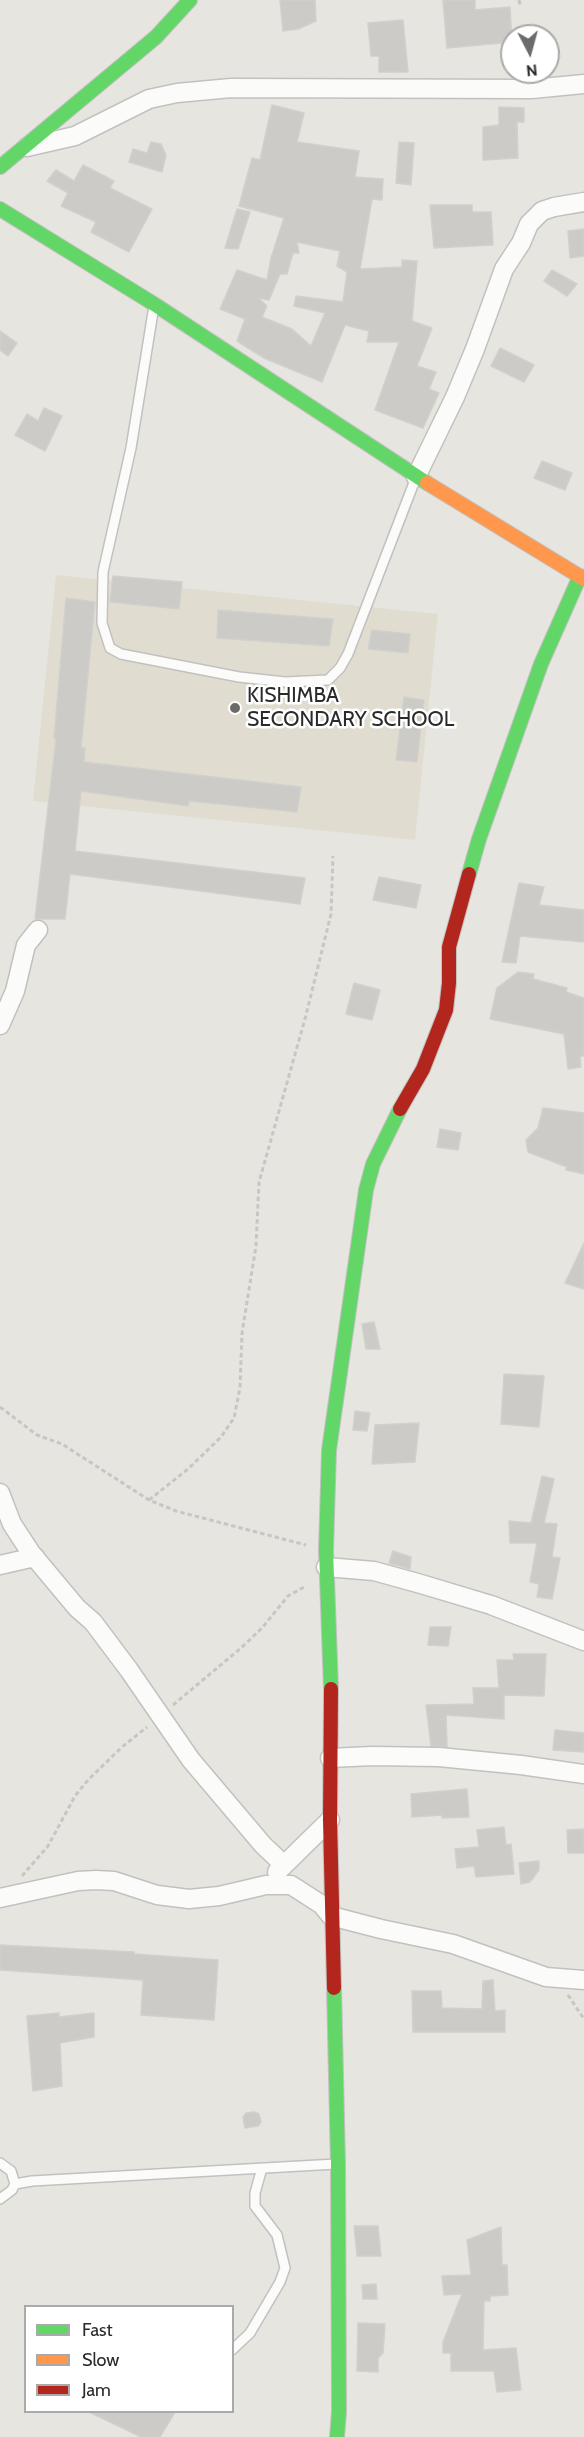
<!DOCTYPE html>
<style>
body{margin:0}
#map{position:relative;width:584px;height:2437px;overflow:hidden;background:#e7e5e0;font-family:Cabin,sans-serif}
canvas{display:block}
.legend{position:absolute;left:24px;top:2305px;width:210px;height:108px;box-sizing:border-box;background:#fff;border:2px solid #aaa;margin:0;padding:8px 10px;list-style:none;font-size:18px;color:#2a2a2a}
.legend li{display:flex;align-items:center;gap:12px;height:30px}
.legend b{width:30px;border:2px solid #aaa}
.north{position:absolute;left:500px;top:24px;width:60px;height:60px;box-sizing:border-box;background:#fff;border:2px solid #aaa;border-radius:50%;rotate:174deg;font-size:16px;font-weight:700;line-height:24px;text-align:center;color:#2a2a2a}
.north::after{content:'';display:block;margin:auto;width:21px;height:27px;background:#6c6b6a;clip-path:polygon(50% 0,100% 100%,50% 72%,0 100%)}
</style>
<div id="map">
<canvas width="584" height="2437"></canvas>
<ul class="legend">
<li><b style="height:8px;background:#63d668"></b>Fast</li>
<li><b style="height:8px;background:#ff974d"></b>Slow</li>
<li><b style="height:8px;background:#b3261e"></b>Jam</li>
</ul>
<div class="north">N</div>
</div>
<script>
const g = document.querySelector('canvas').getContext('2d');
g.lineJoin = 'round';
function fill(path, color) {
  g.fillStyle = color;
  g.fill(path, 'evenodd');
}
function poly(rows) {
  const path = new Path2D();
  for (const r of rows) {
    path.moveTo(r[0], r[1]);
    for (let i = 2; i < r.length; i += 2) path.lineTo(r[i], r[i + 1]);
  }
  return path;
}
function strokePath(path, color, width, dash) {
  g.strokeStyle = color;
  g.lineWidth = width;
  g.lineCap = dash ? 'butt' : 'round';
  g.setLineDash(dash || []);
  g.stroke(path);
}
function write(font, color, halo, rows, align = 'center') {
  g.font = font + ' Cabin,sans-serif';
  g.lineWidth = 5;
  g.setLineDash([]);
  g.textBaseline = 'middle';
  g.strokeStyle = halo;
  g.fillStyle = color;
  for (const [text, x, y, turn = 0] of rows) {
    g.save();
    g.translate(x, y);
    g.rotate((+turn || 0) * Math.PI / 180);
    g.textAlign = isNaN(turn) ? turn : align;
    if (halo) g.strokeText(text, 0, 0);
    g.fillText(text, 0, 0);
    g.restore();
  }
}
fill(poly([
 [56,575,438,614,415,840,33,801]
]), '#e0ddd0');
const building = poly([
 [280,0,315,0,316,21,298,29,283,31,280,0],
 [443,0,475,0,475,10,510,7,512,42,447,48,443,0],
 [403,20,408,72,379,72,379,56,371,56,368,23,403,20],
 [272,105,304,113,297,142,359,151,355,177,383,179,382,200,372,199,360,269,402,267,402,260,417,261,412,321,432,328,417,366,436,372,429,389,439,393,423,428,375,410,399,342,367,342,369,331,345,325,322,382,264,358,237,341,245,319,220,309,237,270,267,280,271,258,284,218,239,206,252,158,260,160,272,105],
 [297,242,340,251,337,266,347,272,343,302,296,296,294,306,325,313,311,346,292,329,262,317,267,306,258,298,269,300,280,274,287,274,293,253,299,253,297,242],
 [499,107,524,108,524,122,517,122,518,158,483,160,483,127,499,125,499,107],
 [151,142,161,144,166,155,162,172,129,162,133,149,147,153,151,142],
 [399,142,414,143,411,185,396,183,399,142],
 [83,165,114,181,110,188,152,209,129,252,91,232,96,222,61,206,68,193,47,181,56,170,74,181,83,165],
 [430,205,472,205,472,212,491,212,493,245,434,248,430,205],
 [237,209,250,212,238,249,225,248,237,209],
 [584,229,584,256,570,258,568,231,584,229],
 [552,270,577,284,567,296,544,281,552,270],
 [0,331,17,343,8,356,0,350,0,331],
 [500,348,534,365,524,382,491,366,500,348],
 [44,408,62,416,45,451,15,435,27,414,38,421,44,408],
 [542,461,572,473,565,490,534,478,542,461],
 [113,576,182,582,179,609,110,602,113,576],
 [66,598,95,602,81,748,85,748,84,762,301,787,297,812,189,801,188,806,81,791,75,851,305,878,300,904,70,874,65,919,35,919,56,739,54,738,66,598],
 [218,610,333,619,329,646,217,638,218,610],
 [372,630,410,634,408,653,368,649,372,630],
 [404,697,424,700,417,762,396,760,404,697],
 [379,877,421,885,416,908,373,900,379,877],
 [519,883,544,887,539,905,584,910,584,942,520,936,516,963,502,962,519,883],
 [518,972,534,974,533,979,567,988,566,992,584,998,584,1056,580,1056,581,1067,568,1069,564,1034,490,1019,497,988,518,972],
 [354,983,380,990,372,1020,346,1014,354,983],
 [543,1108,584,1113,584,1174,566,1170,567,1167,528,1152,526,1140,538,1128,543,1108],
 [440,1129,461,1133,458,1150,437,1147,440,1129],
 [584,1243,584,1289,565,1283,584,1243],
 [374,1322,380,1349,366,1349,362,1324,374,1322],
 [504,1374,544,1376,539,1427,501,1424,504,1374],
 [355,1411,370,1413,367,1431,353,1430,355,1411],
 [419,1423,415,1462,372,1464,375,1425,419,1423],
 [542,1476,554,1479,544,1523,557,1524,552,1557,560,1558,552,1599,537,1597,539,1584,530,1582,537,1543,510,1543,509,1521,531,1523,542,1476],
 [393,1551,411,1557,410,1569,389,1563,393,1551],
 [430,1627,451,1627,448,1646,428,1645,430,1627],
 [513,1654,546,1654,544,1696,504,1695,504,1719,446,1715,447,1747,431,1746,426,1705,474,1704,473,1688,499,1688,497,1660,514,1660,513,1654],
 [555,1730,584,1733,584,1752,553,1750,555,1730],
 [467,1789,469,1817,442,1818,442,1815,412,1817,411,1794,467,1789],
 [504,1827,506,1845,511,1844,514,1874,476,1877,474,1866,457,1868,455,1849,479,1847,477,1830,504,1827],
 [584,1829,584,1853,568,1853,567,1830,584,1829],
 [539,1861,539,1870,530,1882,521,1884,519,1863,539,1861],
 [0,1945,134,1952,134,1954,218,1960,214,2020,141,2015,143,1980,0,1970,0,1945],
 [493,1980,495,2011,505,2010,505,2032,413,2032,412,1991,441,1991,442,2008,482,2009,483,1981,493,1980],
 [59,2013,59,2017,94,2013,94,2037,60,2043,62,2086,33,2091,27,2016,59,2013],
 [254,2112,259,2114,261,2122,258,2126,245,2128,243,2117,246,2113,254,2112],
 [354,2226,378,2226,381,2256,357,2256,354,2226],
 [501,2227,502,2265,507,2265,508,2295,490,2296,490,2301,484,2301,483,2350,516,2348,521,2390,497,2392,494,2371,451,2371,451,2353,443,2353,443,2342,462,2294,444,2295,442,2276,471,2275,467,2240,501,2227],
 [376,2284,377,2299,363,2299,362,2285,376,2284],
 [358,2323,385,2324,383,2353,378,2358,378,2372,357,2371,358,2323],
 [89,2412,175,2412,160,2437,141,2437,89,2412]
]);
fill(building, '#cccbc7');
strokePath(building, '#d2d0cc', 1.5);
const lane = poly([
 [154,306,131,448,103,572,102,623,110,648,121,654,239,677,285,682,328,680,340,668,348,654,415,480],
 [0,2163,11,2171,15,2184],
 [0,2199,12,2190,15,2184,32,2181,336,2164],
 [232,2350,250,2333,280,2282,285,2268,277,2235,255,2206,255,2193,262,2168]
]);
const street = poly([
 [27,147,75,136,149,99,177,93,231,88,532,89,584,84],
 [416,477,455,397,475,349,504,269,521,243,529,224,542,211,554,207,584,202],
 [0,1025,15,991,26,945,38,930],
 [0,1493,12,1524,31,1553,77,1608,93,1622,129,1670,191,1760,263,1845,284,1865],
 [0,1565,35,1557],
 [326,1567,374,1571,421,1584,491,1605,584,1641],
 [330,1758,372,1756,439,1757,521,1765,584,1774],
 [277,1872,330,1820],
 [0,1898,78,1881,96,1880,114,1881,157,1895,189,1899,219,1896,266,1885,291,1885,322,1905,331,1916,381,1929,453,1944,546,1977,584,1980]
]);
const fast = poly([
 [0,167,156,37,190,0],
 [0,209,154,304,427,483],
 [469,874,479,839,541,664,580,576],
 [331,1689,326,1550,329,1450,366,1190,373,1164,400,1109],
 [334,1988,338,2164,339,2412,337,2437]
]);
const slow = poly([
 [427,483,584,579]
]);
const jam = poly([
 [400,1109,423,1069,446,1010,449,983,449,947,469,874],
 [331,1689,330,1820,334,1988]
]);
strokePath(lane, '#c2c1c0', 12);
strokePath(street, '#c2c1c0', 21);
strokePath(fast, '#c2c1c0', 16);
strokePath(slow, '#c2c1c0', 16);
strokePath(jam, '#c2c1c0', 16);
strokePath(poly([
 [519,0,520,5],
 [0,1407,37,1435,62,1444,149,1500,176,1511,306,1545],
 [149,1500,188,1469,221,1437,234,1418,240,1388,242,1333,256,1246,259,1182,305,1019,331,914,333,856],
 [173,1705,241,1648,262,1628,288,1596,306,1586],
 [22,1876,48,1846,75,1796,88,1780,122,1747,147,1727],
 [568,1995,584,2019]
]), '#c6c6c5', 3, [4.5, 3]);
strokePath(lane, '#fbfbfa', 9);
strokePath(street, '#fbfbfa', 18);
strokePath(fast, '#63d668', 14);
strokePath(slow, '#ff974d', 14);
strokePath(jam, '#b3261e', 14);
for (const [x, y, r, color] of [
 [235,708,6,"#6c6b6a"]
]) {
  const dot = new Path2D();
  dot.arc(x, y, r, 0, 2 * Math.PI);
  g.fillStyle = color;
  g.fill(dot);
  strokePath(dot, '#fff', 2);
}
write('21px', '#2a2a2a', '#fff', [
 ["KISHIMBA",247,696],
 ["SECONDARY SCHOOL",247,720]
], 'left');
</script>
